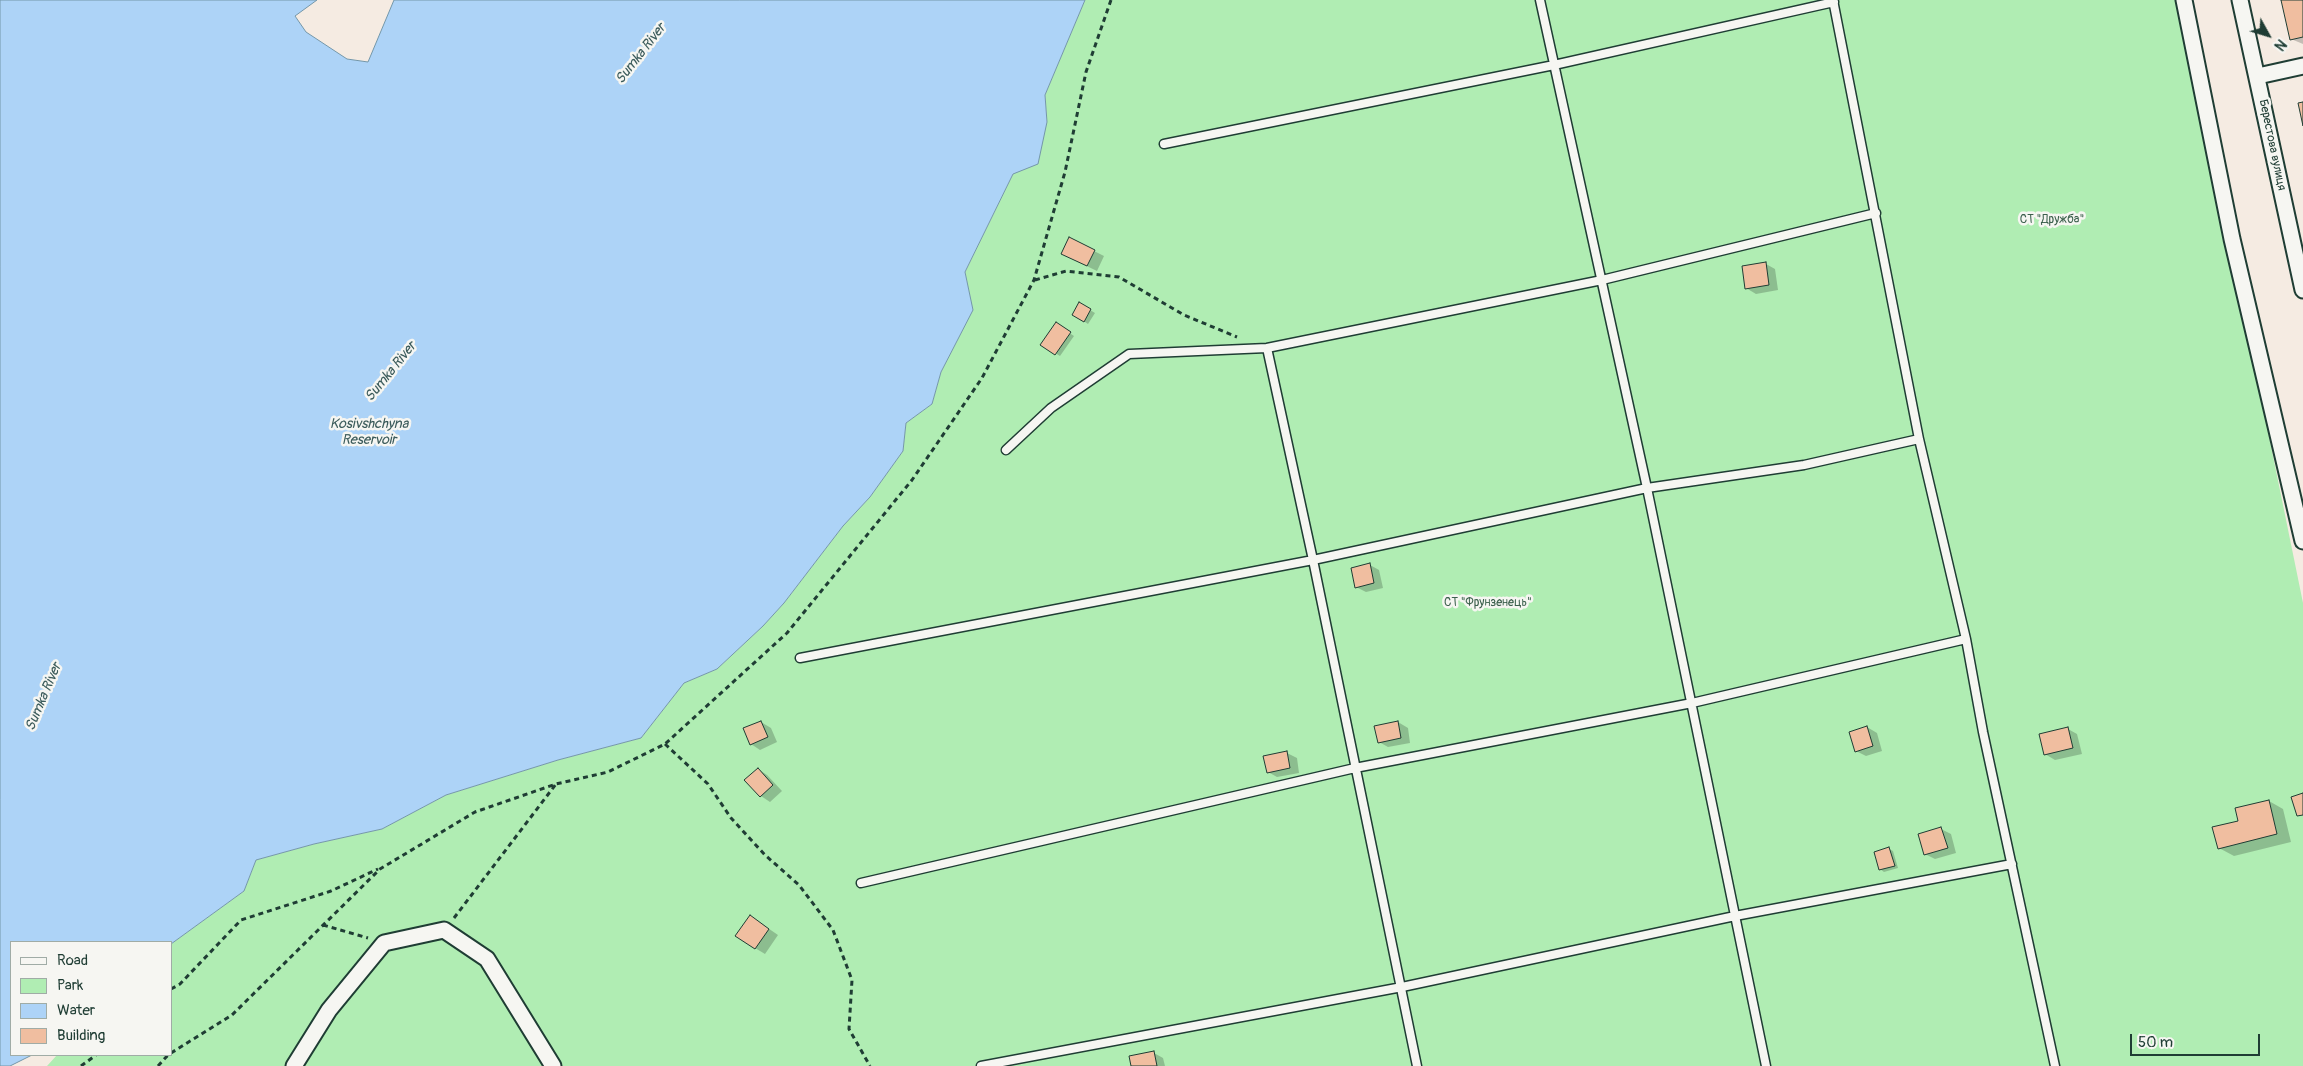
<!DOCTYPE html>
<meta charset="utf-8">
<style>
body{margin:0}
#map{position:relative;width:2303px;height:1066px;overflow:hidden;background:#f5ebe2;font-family:Pangolin,sans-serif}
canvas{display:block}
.legend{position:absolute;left:10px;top:941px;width:162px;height:115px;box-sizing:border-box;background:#f6f6f2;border:1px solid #a0aca6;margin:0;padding:6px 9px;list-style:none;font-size:15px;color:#1f3d34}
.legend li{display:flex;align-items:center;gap:10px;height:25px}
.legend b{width:25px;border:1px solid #a0aca6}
.north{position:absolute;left:2243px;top:10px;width:50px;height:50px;-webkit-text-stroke:4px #f6f6f2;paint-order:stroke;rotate:129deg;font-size:14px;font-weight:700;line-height:20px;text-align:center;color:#1f3d34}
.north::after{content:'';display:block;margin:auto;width:18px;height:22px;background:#1f3d34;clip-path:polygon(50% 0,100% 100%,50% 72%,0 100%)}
.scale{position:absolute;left:2130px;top:1034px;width:130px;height:22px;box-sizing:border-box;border:2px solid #1f3d34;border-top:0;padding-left:6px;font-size:15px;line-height:18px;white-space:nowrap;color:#1f3d34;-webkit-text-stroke:4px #f6f6f2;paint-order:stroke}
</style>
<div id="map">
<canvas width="2303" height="1066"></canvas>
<ul class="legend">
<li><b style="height:6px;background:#f6f6f2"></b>Road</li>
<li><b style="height:14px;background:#b0edb3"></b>Park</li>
<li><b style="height:14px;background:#add3f7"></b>Water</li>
<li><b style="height:14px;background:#f0bea0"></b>Building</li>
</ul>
<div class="north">N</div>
<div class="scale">50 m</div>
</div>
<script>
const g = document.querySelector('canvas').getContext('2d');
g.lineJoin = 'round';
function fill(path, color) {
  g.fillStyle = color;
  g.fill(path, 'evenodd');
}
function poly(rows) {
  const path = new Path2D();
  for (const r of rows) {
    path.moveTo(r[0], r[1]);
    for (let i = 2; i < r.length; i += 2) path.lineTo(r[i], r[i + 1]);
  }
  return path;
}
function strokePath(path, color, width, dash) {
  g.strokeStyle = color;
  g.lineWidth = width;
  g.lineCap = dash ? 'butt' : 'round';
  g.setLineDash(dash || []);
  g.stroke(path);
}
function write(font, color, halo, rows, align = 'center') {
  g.font = font + ' Pangolin,sans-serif';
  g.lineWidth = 5;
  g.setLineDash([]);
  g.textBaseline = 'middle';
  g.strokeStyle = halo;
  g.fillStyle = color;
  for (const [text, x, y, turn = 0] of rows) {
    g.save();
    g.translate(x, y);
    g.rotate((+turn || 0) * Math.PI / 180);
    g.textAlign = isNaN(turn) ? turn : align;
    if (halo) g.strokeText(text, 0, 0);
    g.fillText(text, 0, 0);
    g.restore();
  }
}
fill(poly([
 [1085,0,2180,0,2303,603,2303,1066,47,1066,57,1055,171,1055,171,944,244,891,256,860,314,844,382,829,446,795,558,760,641,738,684,683,717,669,763,626,784,603,843,526,870,497,903,451,906,423,932,404,941,372,972,311,965,272,1013,174,1047,122,1045,95]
]), '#b0edb3');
const water = poly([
 [0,0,317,0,295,16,306,32,347,59,368,62,394,0,1085,0,1045,95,1047,122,1038,164,1013,174,965,272,973,310,941,372,932,404,906,423,903,451,870,497,843,526,784,603,763,626,717,669,684,683,641,738,558,760,446,795,382,829,314,844,256,860,244,891,171,944,171,942,11,942,11,1055,32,1055,10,1066,0,1066,0,0]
]);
fill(water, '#add3f7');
strokePath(water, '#7497a9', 1);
fill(poly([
 [2282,0,2303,0,2303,44,2291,39],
 [1094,251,1104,256,1097,271,1072,259],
 [1766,264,1775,269,1778,290,1756,294,1746,288],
 [1080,304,1095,313,1088,324,1073,314],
 [1056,324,1074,336,1060,356,1042,345],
 [1370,565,1379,570,1383,588,1366,592,1356,587],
 [761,722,771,728,777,742,760,750,751,744],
 [1398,722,1408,728,1410,743,1388,747,1379,742],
 [1867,727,1877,733,1882,751,1866,756,1856,751],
 [2068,729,2077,734,2082,754,2055,760,2045,754],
 [1287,753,1297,758,1299,773,1277,777,1268,772],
 [758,769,767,775,782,791,770,802,761,796],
 [2269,801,2283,809,2291,842,2234,856,2219,848,2239,822],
 [1941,829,1951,834,1956,853,1935,859,1925,854],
 [1889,849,1893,851,1898,868,1884,872,1880,869],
 [759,922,778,935,765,954,755,948],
 [1154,1053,1163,1058,1165,1066,1132,1066]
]), '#0003');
const building = poly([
 [2281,0,2303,0,2303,37,2290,40,2281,0],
 [2303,102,2303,126,2298,103,2303,102],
 [1069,237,1095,250,1087,266,1061,254,1069,237],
 [1766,262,1769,285,1745,289,1742,266,1766,262],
 [1079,302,1091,309,1084,322,1072,315,1079,302],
 [1056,322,1071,332,1055,355,1040,345,1056,322],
 [1370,563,1374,583,1355,588,1351,568,1370,563],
 [761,721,768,737,750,745,743,728,761,721],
 [1398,721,1401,738,1378,743,1374,726,1398,721],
 [1867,726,1873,746,1855,752,1849,732,1867,726],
 [2068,727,2073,748,2044,755,2039,734,2068,727],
 [1287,751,1290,768,1267,773,1263,756,1287,751],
 [758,768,773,785,760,797,744,780,758,768],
 [2303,793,2303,815,2297,816,2291,797,2303,793],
 [2269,800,2277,834,2218,849,2212,827,2238,821,2235,808,2269,800],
 [1941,827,1948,848,1924,855,1918,834,1941,827],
 [1889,847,1895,866,1879,870,1874,852,1889,847],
 [750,915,769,929,755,949,735,936,750,915],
 [1154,1051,1157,1066,1131,1066,1129,1056,1154,1051]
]);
fill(building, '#f0bea0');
strokePath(building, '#1f3d34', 1);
const lane = poly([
 [1540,0,1647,488,1804,465,1919,439],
 [1833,0,1919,439,1966,639,1983,732,2055,1066],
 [1164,144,1554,65,1834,2],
 [1267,348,1313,560,1417,1066],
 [1006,450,1051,408,1129,354,1267,348,1602,280,1876,213],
 [800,658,1313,560,1647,488,1766,1066],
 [861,883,1355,768,1692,703,1966,639],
 [981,1066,1402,987,1735,916,2012,864]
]);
const street = poly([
 [2184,0,2232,239,2303,541],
 [2240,0,2303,290],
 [2258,76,2303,66],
 [294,1066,329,1010,384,943,444,930,487,959,553,1066]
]);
strokePath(lane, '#1f3d34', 11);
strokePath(street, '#1f3d34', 19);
strokePath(poly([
 [1035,280,1066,271,1119,277,1184,315,1237,337],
 [665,744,708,784,731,818,765,855,799,885,833,930,852,980,849,1029,870,1066],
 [454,918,556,784],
 [323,925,368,938],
 [171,989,180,984,241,920,331,891,378,869],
 [171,1053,232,1015,380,869,475,812,556,784,608,772,665,744,787,633,912,480,982,378,1034,280,1065,172,1086,72,1111,0],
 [81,1066,96,1055],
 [158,1066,168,1055]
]), '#1f3d34', 3, [5, 4]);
strokePath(lane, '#f6f6f2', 8);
strokePath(street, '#f6f6f2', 15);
write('12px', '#1f3d34', '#f6f6f2', [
 ["Берестова вулиця",2272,145,78]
]);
write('12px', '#3c604d', '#f6f6f2', [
 ["СТ \"Дружба\"",2052,220],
 ["СТ \"Фрунзенець\"",1488,603]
]);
write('italic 14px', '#3b5b5b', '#f6f6f2', [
 ["Sumka River",641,54,-52],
 ["Sumka River",391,372,-51],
 ["Kosivshchyna",369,424],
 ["Reservoir",369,440],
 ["Sumka River",44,697,-67]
]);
</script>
